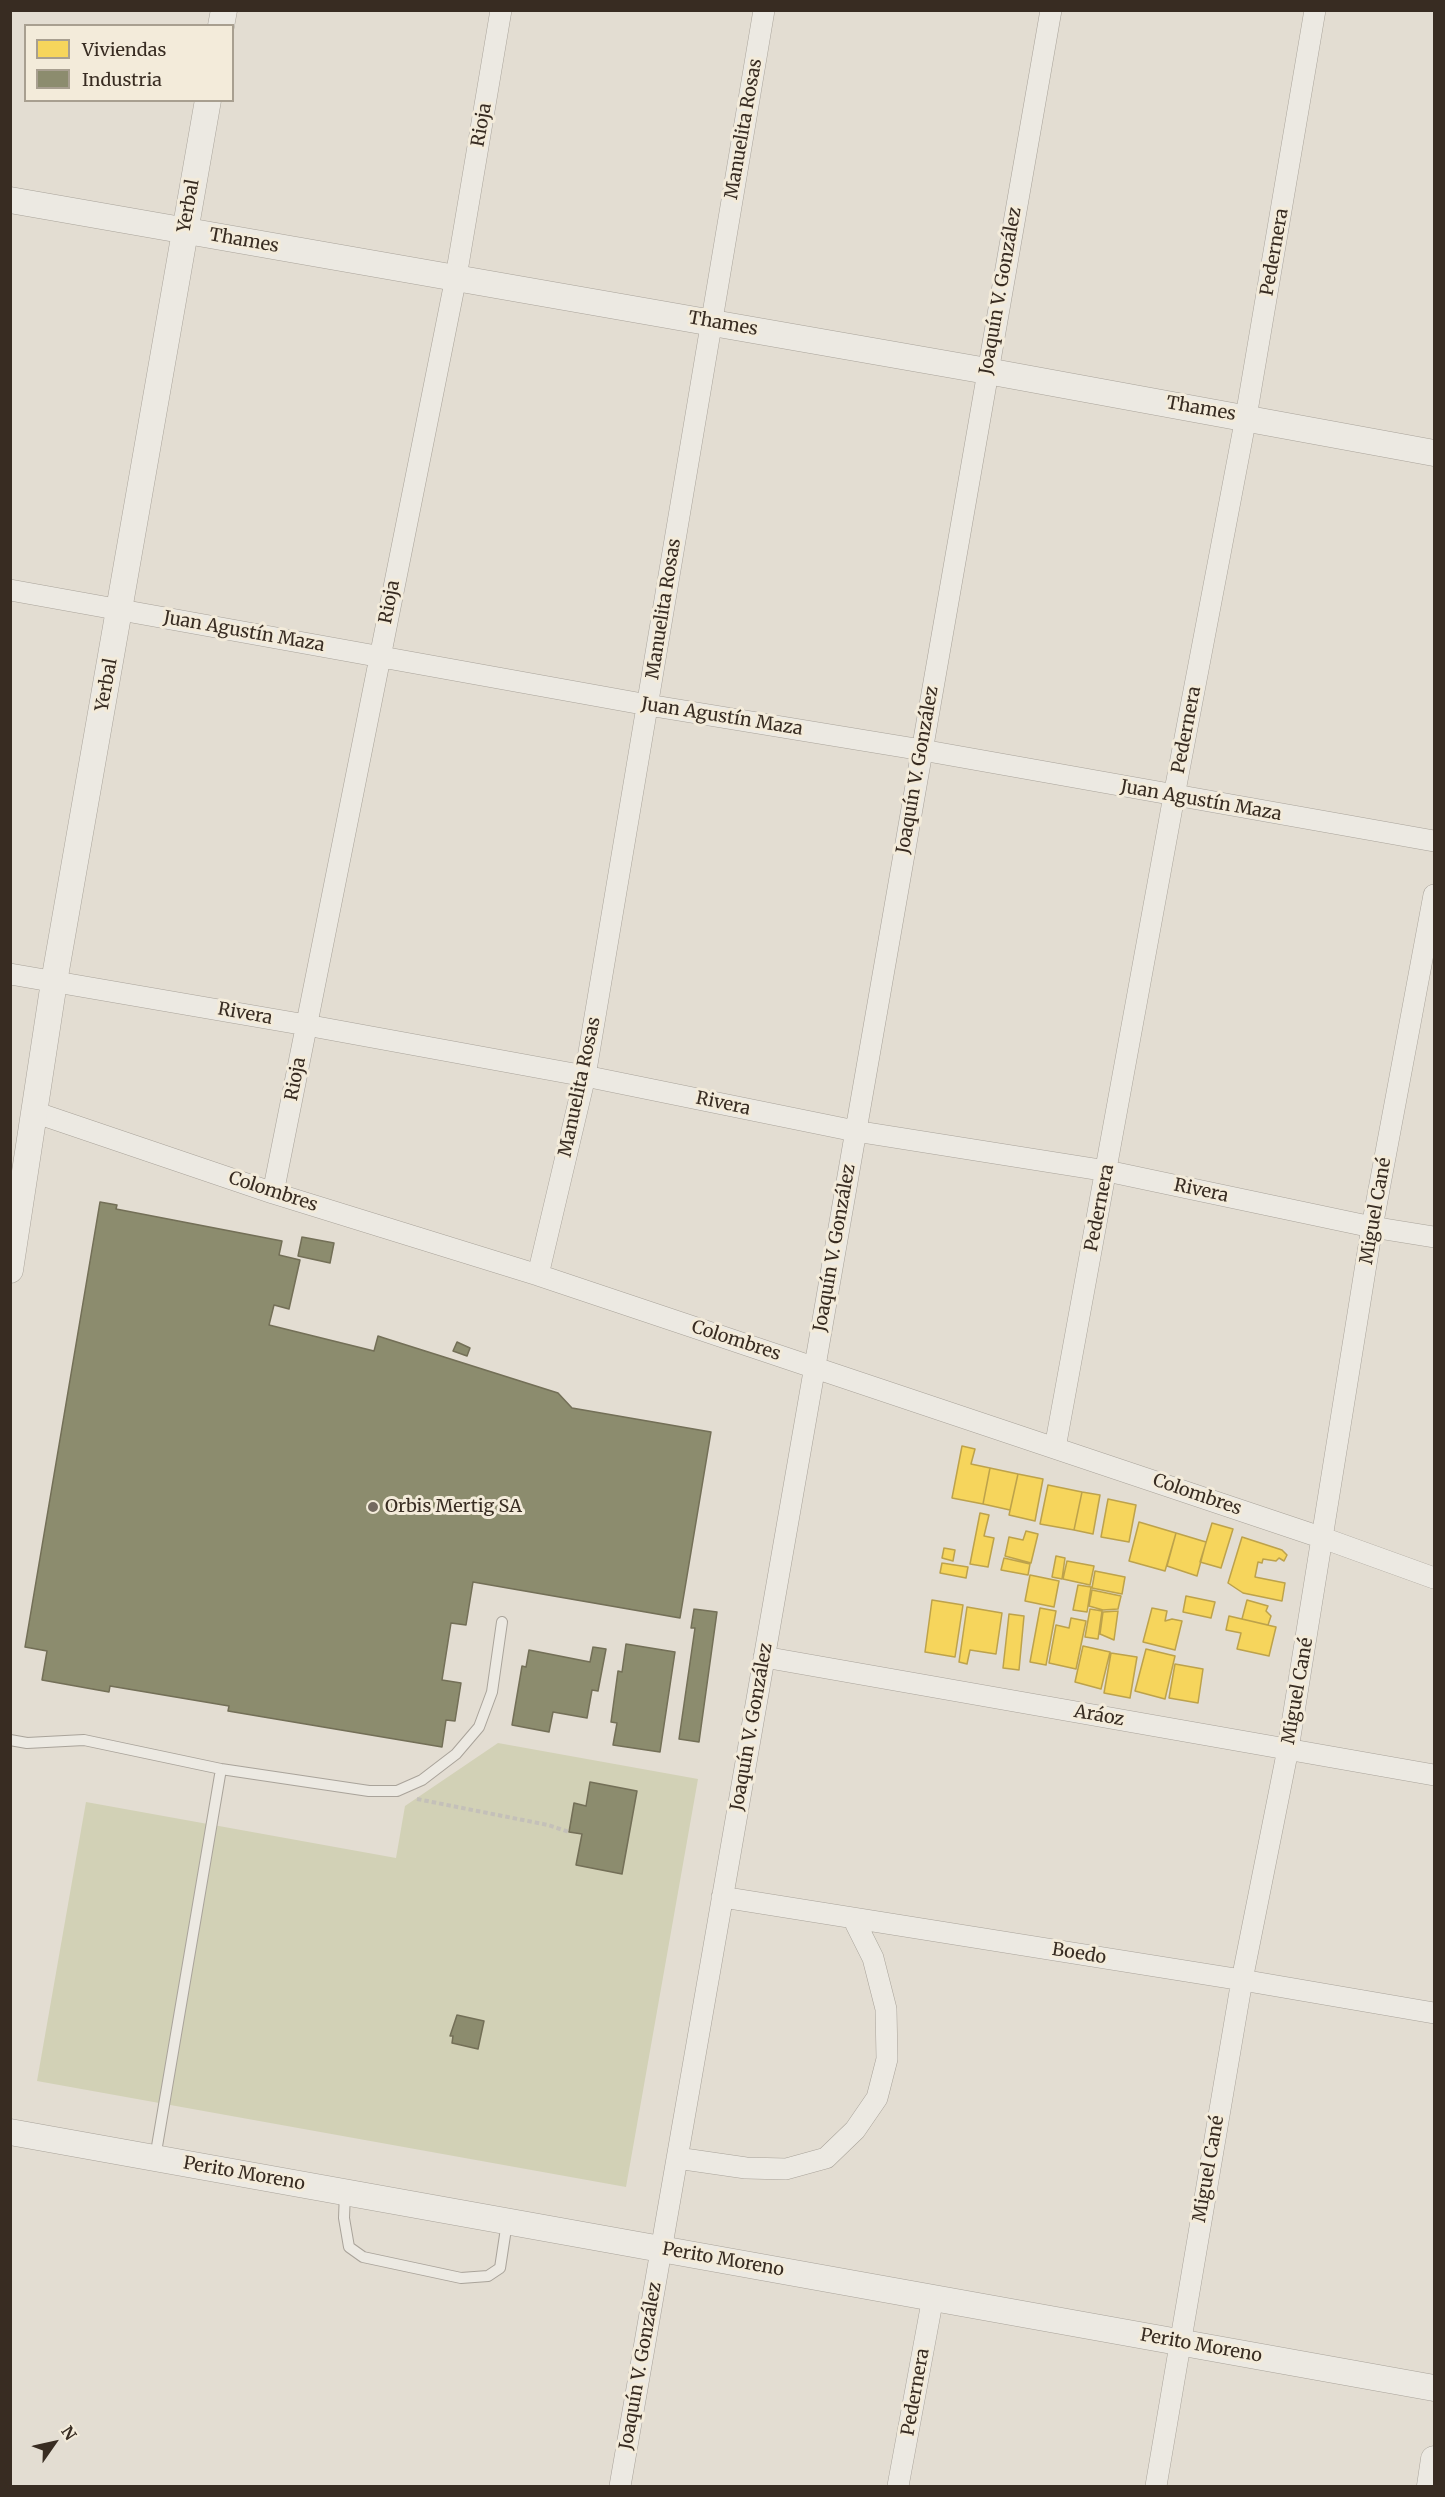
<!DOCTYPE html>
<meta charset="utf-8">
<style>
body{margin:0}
#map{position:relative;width:1445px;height:2497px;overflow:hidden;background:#e3ddd2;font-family:Merriweather,serif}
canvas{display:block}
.frame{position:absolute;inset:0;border:12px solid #382c22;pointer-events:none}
.legend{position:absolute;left:24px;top:24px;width:210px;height:78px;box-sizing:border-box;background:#f3ebda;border:2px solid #a89f90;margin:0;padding:8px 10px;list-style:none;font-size:18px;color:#382c22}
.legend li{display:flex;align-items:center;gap:12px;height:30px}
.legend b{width:30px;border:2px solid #a89f90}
.north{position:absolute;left:24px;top:2413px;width:60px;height:60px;-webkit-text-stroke:4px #f3ebda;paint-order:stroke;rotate:56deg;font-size:16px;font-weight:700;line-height:24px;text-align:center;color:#382c22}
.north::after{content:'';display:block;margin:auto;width:21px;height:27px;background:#382c22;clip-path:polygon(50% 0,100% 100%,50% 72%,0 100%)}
</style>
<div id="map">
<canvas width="1445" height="2497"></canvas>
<div class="frame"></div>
<ul class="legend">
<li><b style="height:16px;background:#f6d55c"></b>Viviendas</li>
<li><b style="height:16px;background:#8c8c6e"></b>Industria</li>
</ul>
<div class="north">N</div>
</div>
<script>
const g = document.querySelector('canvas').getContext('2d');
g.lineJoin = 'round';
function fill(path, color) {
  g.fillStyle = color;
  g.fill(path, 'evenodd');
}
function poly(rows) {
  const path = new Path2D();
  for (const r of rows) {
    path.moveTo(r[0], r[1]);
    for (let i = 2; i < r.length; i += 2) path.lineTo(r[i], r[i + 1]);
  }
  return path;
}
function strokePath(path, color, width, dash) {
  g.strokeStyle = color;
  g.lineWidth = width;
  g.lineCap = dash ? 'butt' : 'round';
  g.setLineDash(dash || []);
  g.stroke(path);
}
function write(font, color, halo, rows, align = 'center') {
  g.font = font + ' Merriweather,serif';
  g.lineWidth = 6;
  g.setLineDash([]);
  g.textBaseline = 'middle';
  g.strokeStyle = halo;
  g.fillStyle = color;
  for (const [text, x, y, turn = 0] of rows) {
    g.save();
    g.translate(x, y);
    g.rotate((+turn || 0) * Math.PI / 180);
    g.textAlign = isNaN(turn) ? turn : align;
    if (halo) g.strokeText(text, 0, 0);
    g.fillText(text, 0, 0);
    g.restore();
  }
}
fill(poly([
 [498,1743,698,1779,626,2187,37,2081,86,1802,396,1858,405,1806]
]), '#d2d1b6');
const homes = poly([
 [962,1446,975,1449,971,1464,990,1468,983,1504,952,1498,962,1446],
 [990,1468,1018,1474,1010,1510,983,1504,990,1468],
 [1018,1474,1043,1479,1035,1521,1009,1515,1018,1474],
 [1048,1485,1082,1492,1074,1530,1040,1524,1048,1485],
 [1082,1492,1100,1495,1093,1534,1074,1530,1082,1492],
 [1108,1499,1136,1505,1129,1542,1101,1537,1108,1499],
 [980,1513,989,1515,984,1536,994,1538,988,1567,970,1564,980,1513],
 [1139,1522,1176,1533,1165,1571,1129,1561,1139,1522],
 [1212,1523,1233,1529,1221,1568,1200,1562,1212,1523],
 [1026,1531,1038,1534,1031,1563,1005,1556,1009,1537,1023,1540,1026,1531],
 [1176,1533,1206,1542,1197,1576,1167,1566,1176,1533],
 [1242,1537,1282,1550,1287,1555,1284,1561,1279,1558,1276,1561,1263,1559,1262,1563,1258,1562,1255,1577,1285,1583,1282,1601,1243,1593,1228,1583,1242,1537],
 [944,1548,955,1550,953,1561,942,1558,944,1548],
 [1056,1556,1065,1558,1062,1579,1052,1577,1056,1556],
 [1004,1558,1030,1564,1028,1575,1001,1570,1004,1558],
 [1067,1561,1094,1566,1090,1585,1063,1579,1067,1561],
 [942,1563,968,1567,966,1578,940,1573,942,1563],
 [1095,1571,1125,1577,1122,1594,1092,1588,1095,1571],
 [1030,1575,1059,1581,1054,1607,1025,1601,1030,1575],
 [1078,1585,1091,1587,1087,1612,1073,1610,1078,1585],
 [1092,1590,1121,1596,1118,1609,1103,1610,1089,1606,1092,1590],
 [1186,1596,1215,1602,1211,1618,1183,1612,1186,1596],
 [932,1600,963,1605,955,1657,925,1652,932,1600],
 [1247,1600,1268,1606,1266,1611,1271,1616,1268,1625,1242,1619,1247,1600],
 [967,1607,1002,1613,996,1654,970,1650,967,1664,959,1662,967,1607],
 [1040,1608,1056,1611,1046,1665,1030,1662,1040,1608],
 [1152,1608,1167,1611,1165,1621,1172,1619,1182,1621,1175,1650,1143,1642,1152,1608],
 [1090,1609,1102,1611,1098,1639,1085,1637,1090,1609],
 [1118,1611,1114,1640,1100,1634,1103,1612,1118,1611],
 [1009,1614,1024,1616,1019,1670,1003,1668,1009,1614],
 [1229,1616,1276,1627,1269,1656,1237,1649,1241,1633,1226,1630,1229,1616],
 [1071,1618,1086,1621,1076,1669,1049,1663,1056,1625,1069,1628,1071,1618],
 [1083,1646,1110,1652,1101,1689,1075,1682,1083,1646],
 [1146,1649,1175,1656,1165,1699,1135,1691,1146,1649],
 [1111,1653,1137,1657,1130,1698,1104,1693,1111,1653],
 [1175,1664,1203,1669,1198,1703,1169,1698,1175,1664]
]);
fill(homes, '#f6d55c');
strokePath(homes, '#bda24b', 1.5);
const industry = poly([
 [100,1202,117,1205,116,1209,282,1241,279,1255,300,1260,289,1309,274,1305,269,1325,374,1351,378,1336,384,1338,558,1393,572,1408,711,1432,680,1618,473,1582,466,1625,451,1623,442,1680,461,1683,455,1721,446,1720,442,1747,228,1711,229,1706,110,1686,109,1692,42,1680,47,1651,25,1647,100,1202],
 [302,1237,334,1243,330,1263,298,1256,302,1237],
 [457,1342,470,1348,467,1356,453,1351,457,1342],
 [694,1609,717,1612,699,1742,679,1739,695,1628,691,1628,694,1609],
 [626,1644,675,1652,660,1752,613,1745,617,1723,611,1722,618,1671,622,1672,626,1644],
 [593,1647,606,1649,598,1691,592,1690,587,1718,553,1712,549,1732,512,1725,522,1666,526,1667,529,1650,590,1662,593,1647],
 [590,1782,637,1791,622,1874,576,1865,582,1834,569,1832,574,1803,586,1806,590,1782],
 [457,2015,484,2021,478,2049,452,2043,453,2036,450,2036,457,2015]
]);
fill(industry, '#8c8c6e');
strokePath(industry, '#736f57', 1.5);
const service = poly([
 [10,1740,27,1743,84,1740,221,1769,369,1791,397,1791,422,1780,456,1754,479,1727,492,1692,502,1622],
 [155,2158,221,1769],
 [345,2192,344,2218,349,2247,363,2257,461,2278,488,2276,500,2268,507,2222]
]);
const minor = poly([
 [10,590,648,705,922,750,1434,841],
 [10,974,306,1025,585,1076,855,1131,1107,1171,1372,1227,1434,1237],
 [34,1112,273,1193,538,1275,1323,1538,1434,1578],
 [273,1193,456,277,501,10],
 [538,1275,585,1076,764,10],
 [1055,1448,1174,796,1246,417,1315,10],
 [764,1657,1434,1775],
 [722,1897,1242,1980,1434,2013],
 [677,2158,746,2168,786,2169,826,2158,855,2130,877,2098,887,2059,886,2009,873,1958,853,1918],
 [620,2486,1051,10],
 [898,2486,933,2297],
 [1156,2486,1242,1980,1288,1749,1372,1227,1434,895]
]);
const tertiary = poly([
 [221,26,224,10],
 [10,200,987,371,1434,453],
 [10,1270,54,982,208,100],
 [10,2132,1434,2388],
 [1430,2486,1434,2459]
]);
strokePath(service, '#a9a39a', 12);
strokePath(minor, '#a9a39a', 22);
strokePath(tertiary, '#a9a39a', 27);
strokePath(poly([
 [417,1799,548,1825,569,1832]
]), '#c4c0b9', 4, [4.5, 3]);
strokePath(service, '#ece9e2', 10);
strokePath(minor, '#ece9e2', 21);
strokePath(tertiary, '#ece9e2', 26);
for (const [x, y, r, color] of [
 [373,1507,6,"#746a60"]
]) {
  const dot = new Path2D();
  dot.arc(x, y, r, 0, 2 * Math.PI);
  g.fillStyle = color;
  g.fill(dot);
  strokePath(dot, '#f3ebda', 2);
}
write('18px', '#382c22', '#f3ebda', [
 ["Rioja",482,125,-80],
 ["Manuelita Rosas",744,129,-80],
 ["Yerbal",189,206,-80],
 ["Thames",244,241,10],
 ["Pedernera",1275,252,-80],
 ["Joaquín V. González",1001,291,-80],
 ["Thames",723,324,10],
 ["Thames",1201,409,10],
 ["Rioja",390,602,-79],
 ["Manuelita Rosas",664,609,-81],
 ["Juan Agustín Maza",244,632,10],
 ["Yerbal",107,685,-80],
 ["Juan Agustín Maza",722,717,9],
 ["Pedernera",1187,730,-79],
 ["Joaquín V. González",918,770,-80],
 ["Juan Agustín Maza",1201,801,10],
 ["Rivera",245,1014,10],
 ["Rioja",296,1079,-79],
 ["Manuelita Rosas",580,1087,-78],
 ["Rivera",723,1104,12],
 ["Rivera",1201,1191,12],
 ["Colombres",273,1192,18],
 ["Pedernera",1100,1208,-79],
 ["Miguel Cané",1376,1211,-80],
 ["Joaquín V. González",835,1248,-80],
 ["Colombres",736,1341,18],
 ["Colombres",1197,1495,19],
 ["Miguel Cané",1298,1691,-80],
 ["Aráoz",1099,1716,10],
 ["Joaquín V. González",752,1727,-80],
 ["Boedo",1079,1954,9],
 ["Miguel Cané",1209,2169,-80],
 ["Perito Moreno",244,2174,10],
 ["Perito Moreno",723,2260,10],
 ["Perito Moreno",1201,2346,10],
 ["Joaquín V. González",641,2366,-80],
 ["Pedernera",916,2392,-80]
]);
write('18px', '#382c22', '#f3ebda', [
 ["Orbis Mertig SA",385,1507]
], 'left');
</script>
